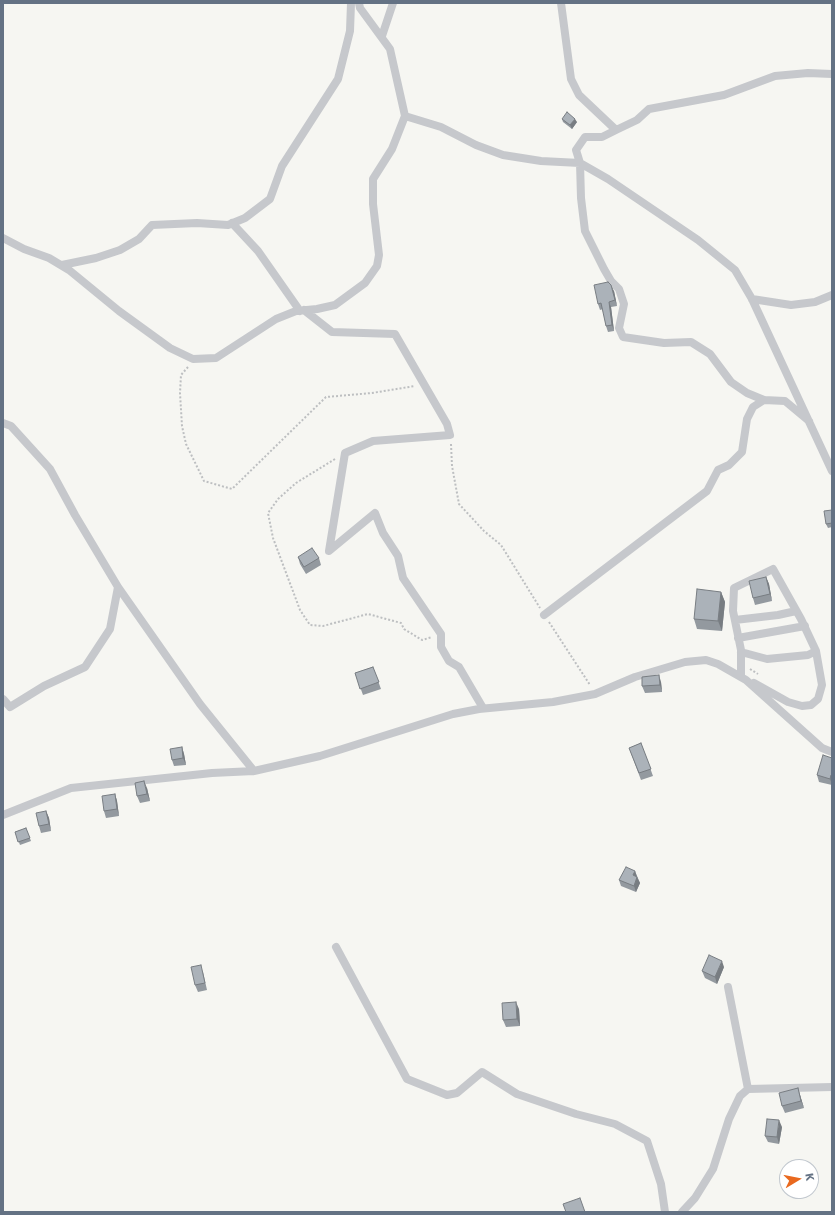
<!DOCTYPE html>
<style>
body{margin:0}
#map{position:relative;width:835px;height:1215px;overflow:hidden;background:#f6f6f2;font-family:Commissioner,sans-serif}
canvas{display:block}
.frame{position:absolute;inset:0;border:4px solid #647284;pointer-events:none}
.north{position:absolute;left:779px;top:1159px;width:40px;height:40px;box-sizing:border-box;background:#fff;border:1px solid #c1c7ce;border-radius:50%;rotate:80deg;font-size:11px;font-weight:700;line-height:16px;text-align:center;color:#647284}
.north::after{content:'';display:block;margin:auto;width:14px;height:18px;background:#e9691f;clip-path:polygon(50% 0,100% 100%,50% 72%,0 100%)}
</style>
<div id="map">
<canvas width="835" height="1215"></canvas>
<div class="frame"></div>
<div class="north">K</div>
</div>
<script>
const g = document.querySelector('canvas').getContext('2d');
g.lineJoin = 'round';
function poly(rows) {
  const path = new Path2D();
  for (const r of rows) {
    path.moveTo(r[0], r[1]);
    for (let i = 2; i < r.length; i += 2) path.lineTo(r[i], r[i + 1]);
  }
  return path;
}
function strokePath(path, color, width, dash) {
  g.strokeStyle = color;
  g.lineWidth = width;
  g.lineCap = dash ? 'butt' : 'round';
  g.setLineDash(dash || []);
  g.stroke(path);
}
function fill(path, color) {
  g.fillStyle = color;
  g.fill(path, 'evenodd');
}
strokePath(poly([
 [188,367,181,375,180,393,182,426,186,444,204,481,232,489,326,397,372,393,415,386],
 [451,444,452,466,459,504,484,531,501,545,540,608],
 [335,459,296,483,278,499,268,513,273,538,300,610,310,625,323,626,368,614,401,623,404,629,422,640,432,637],
 [549,622,590,685],
 [750,669,758,674]
]), '#bdbfc1', 2, [2, 2]);
strokePath(poly([
 [359,3,360,8,390,49,405,116,441,127,476,145,503,155,541,161,580,163,581,198,585,231,604,269,611,281,619,289,624,304,619,328,623,337,664,343,691,342,710,354,731,382,747,393,764,400,785,401,809,421],
 [561,3,571,79,579,95,616,130,602,137,585,137,576,150,580,163,608,179,698,240,735,270,752,299,832,471],
 [382,36,393,3],
 [616,130,637,120,649,109,724,95,775,76,808,73,832,74],
 [232,223,258,251,300,311],
 [3,238,24,249,49,258,69,270,119,311,170,348,193,359,216,358,276,319,296,311,317,309,335,305,365,283,377,266,379,255,373,204,373,179,392,149,405,116],
 [62,265,96,258,120,250,139,239,152,225,197,223,228,225,245,218,270,199,282,166,338,79,350,31,351,3],
 [752,299,791,305,815,302,832,295],
 [304,310,332,332,395,334,447,424,450,435,373,441,345,453,329,551,375,513,383,533,398,556,403,578,441,634,441,647,449,661,459,667,483,708],
 [3,423,11,426,50,469,75,515,118,587],
 [544,615,707,491,718,470,729,465,742,452,747,419,753,407,764,400],
 [735,620,778,615,796,611],
 [738,638,805,626],
 [741,652,767,659,808,655,816,651],
 [741,677,741,650,733,611,734,588,773,569,801,619,816,651,822,685,818,699,811,705,802,706,788,702,754,683],
 [3,699,10,707,44,686,85,667,110,629,118,587,200,704,254,771],
 [3,815,71,788,212,773,254,771,320,756,453,714,479,709,553,702,595,694,635,677,685,662,706,660,718,664,746,680,822,748,832,752],
 [336,947,407,1079,447,1095,457,1093,482,1072,517,1094,576,1114,615,1124,647,1141,661,1184,665,1212],
 [728,987,748,1089],
 [682,1212,695,1198,713,1169,729,1119,740,1096,748,1089,832,1087]
]), '#c6c8cc', 8);
fill(poly([
 [562,119,577,122,572,129,563,122],
 [614,291,617,306,611,307,614,331,608,332,606,326,603,309,600,310,598,304],
 [832,510,832,527,828,528,826,524],
 [298,557,319,558,321,565,306,574,300,564],
 [766,577,769,584,772,601,755,605,753,598],
 [721,592,725,602,722,631,697,629,694,619],
 [373,667,381,689,363,695,355,673],
 [661,682,662,692,645,693,642,686],
 [641,743,653,776,641,780,629,748],
 [182,747,184,754,186,765,174,766,172,760],
 [832,758,832,785,819,782,817,775],
 [147,788,150,801,140,803,137,796],
 [115,794,117,801,119,816,106,818,104,811],
 [46,811,49,818,51,831,41,833,39,826],
 [26,828,31,841,20,845,15,832],
 [635,871,640,883,636,892,621,886,619,880],
 [724,967,717,984,705,978,702,971],
 [203,972,207,990,198,992,195,985],
 [519,1009,520,1026,506,1027,503,1020],
 [798,1088,800,1095,804,1108,785,1113,782,1106],
 [782,1127,779,1144,768,1142,765,1136]
]), '#93999f');
fill(poly([
 [575,119,577,122,572,129,570,125],
 [611,285,614,291,617,306,615,300],
 [609,302,611,307,614,331,612,325],
 [766,577,769,584,772,601,770,594],
 [721,592,725,602,722,631,718,621],
 [659,675,661,682,662,692,660,685],
 [182,747,184,754,186,765,183,758],
 [831,775,832,776,832,784,830,779],
 [144,781,147,788,150,801,147,794],
 [115,794,117,801,119,816,117,809],
 [46,811,49,818,51,831,49,824],
 [635,871,637,877,633,875],
 [637,877,640,883,636,892,634,886],
 [722,961,724,967,717,984,715,977],
 [516,1002,519,1009,520,1026,517,1019],
 [798,1088,800,1095,804,1108,801,1101],
 [779,1120,782,1127,779,1144,777,1137]
]), '#787d82');
const building = poly([
 [567,112,575,119,570,125,562,119,567,112],
 [608,282,611,285,615,300,609,302,612,325,606,326,601,303,598,304,594,285,608,282],
 [832,510,832,523,826,524,824,511,832,510],
 [312,548,319,558,304,567,298,557,312,548],
 [766,577,770,594,753,598,749,581,766,577],
 [697,589,721,592,718,621,694,619,697,589],
 [373,667,379,682,360,689,355,673,373,667],
 [659,675,660,685,642,686,642,677,659,675],
 [641,743,651,769,639,773,629,748,641,743],
 [182,747,183,758,172,760,170,749,182,747],
 [823,755,832,758,832,775,831,775,830,779,817,775,823,755],
 [144,781,147,794,137,796,135,783,144,781],
 [115,794,117,809,104,811,102,796,115,794],
 [46,811,49,824,39,826,36,813,46,811],
 [26,828,30,838,18,842,15,832,26,828],
 [626,867,635,871,633,875,637,877,634,886,619,880,626,867],
 [709,955,722,961,715,977,702,971,709,955],
 [201,965,205,983,195,985,191,967,201,965],
 [516,1002,517,1019,503,1020,502,1003,516,1002],
 [798,1088,801,1101,782,1106,779,1093,798,1088],
 [767,1119,779,1120,777,1137,765,1136,767,1119],
 [580,1198,585,1212,566,1212,563,1204,580,1198]
]);
fill(building, '#abb2b9');
strokePath(building, '#787d82', 1);
</script>
